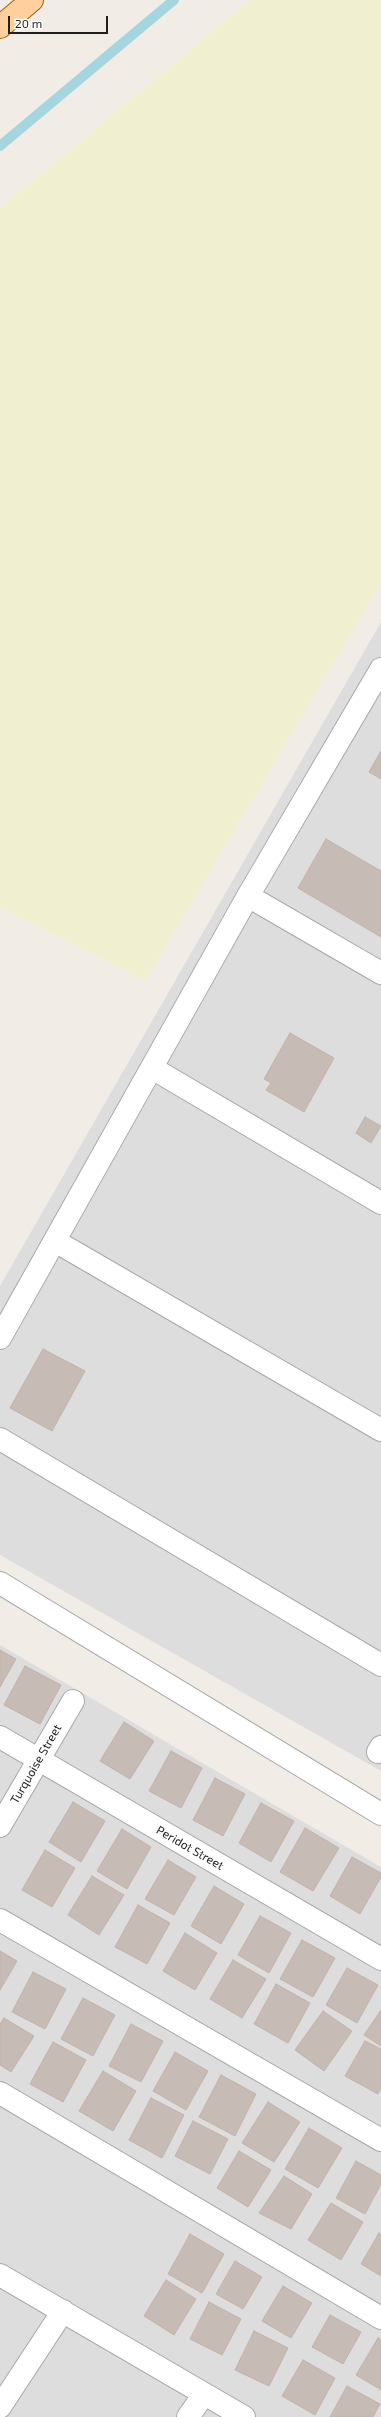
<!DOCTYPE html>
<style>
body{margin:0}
#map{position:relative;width:381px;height:2417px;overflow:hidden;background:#f1ede6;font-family:"Exo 2",sans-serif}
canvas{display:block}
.scale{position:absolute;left:8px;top:16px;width:100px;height:18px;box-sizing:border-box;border:2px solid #202020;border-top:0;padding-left:5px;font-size:12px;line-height:14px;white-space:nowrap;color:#202020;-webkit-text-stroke:3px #fff;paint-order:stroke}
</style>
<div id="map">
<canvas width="381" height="2417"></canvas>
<div class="scale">20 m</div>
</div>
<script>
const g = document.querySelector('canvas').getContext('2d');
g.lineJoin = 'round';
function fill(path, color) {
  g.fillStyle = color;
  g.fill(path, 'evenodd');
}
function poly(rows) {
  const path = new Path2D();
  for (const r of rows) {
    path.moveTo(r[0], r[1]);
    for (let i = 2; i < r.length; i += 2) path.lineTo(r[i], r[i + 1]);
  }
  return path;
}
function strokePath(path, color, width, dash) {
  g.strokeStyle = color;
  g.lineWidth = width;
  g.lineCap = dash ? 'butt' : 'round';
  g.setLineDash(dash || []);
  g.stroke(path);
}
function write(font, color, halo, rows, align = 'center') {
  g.font = font + ' "Exo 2",sans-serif';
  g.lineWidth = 3.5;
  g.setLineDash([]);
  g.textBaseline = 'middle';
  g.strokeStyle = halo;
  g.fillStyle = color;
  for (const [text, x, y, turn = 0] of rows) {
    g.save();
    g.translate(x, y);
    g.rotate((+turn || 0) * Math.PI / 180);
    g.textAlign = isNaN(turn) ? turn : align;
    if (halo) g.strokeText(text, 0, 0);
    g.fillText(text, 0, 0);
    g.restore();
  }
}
fill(poly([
 [381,622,381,1771,0,1555,0,1286],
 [0,1645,381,1867,381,2417,0,2417]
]), '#dedddd');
fill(poly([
 [250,0,381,0,381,583,145,981,0,908,0,208]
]), '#f0f0d1');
strokePath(poly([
 [0,146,174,0]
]), '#a5d6e0', 10);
const building = poly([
 [381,751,381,779,369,772,381,751],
 [326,839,381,871,381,937,298,888,326,839],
 [290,1033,334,1058,304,1112,266,1090,271,1083,264,1079,290,1033],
 [365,1117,381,1126,371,1143,356,1133,365,1117],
 [43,1349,85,1371,52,1431,10,1408,43,1349],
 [0,1650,16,1659,0,1687,0,1650],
 [25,1666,61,1685,40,1724,4,1705,25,1666],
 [124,1722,154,1741,130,1779,100,1761,124,1722],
 [171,1751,202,1768,181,1808,149,1791,171,1751],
 [215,1778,245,1794,223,1836,193,1820,215,1778],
 [73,1802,105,1821,81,1862,49,1842,73,1802],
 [261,1803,294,1821,271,1862,239,1843,261,1803],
 [305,1828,339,1848,313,1891,280,1872,305,1828],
 [122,1829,151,1847,127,1889,97,1871,122,1829],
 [45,1850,75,1868,52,1907,22,1890,45,1850],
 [352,1857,381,1873,381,1877,360,1914,330,1896,352,1857],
 [168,1860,196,1877,174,1915,145,1899,168,1860],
 [92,1876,124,1895,99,1935,68,1915,92,1876],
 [214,1886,244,1904,221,1944,191,1926,214,1886],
 [138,1905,170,1923,147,1964,115,1947,138,1905],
 [260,1916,291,1933,269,1973,238,1955,260,1916],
 [185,1933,217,1953,195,1990,163,1971,185,1933],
 [302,1940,335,1958,313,1997,280,1979,302,1940],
 [0,1951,17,1961,0,1990,0,1951],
 [233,1960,266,1979,242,2018,210,1999,233,1960],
 [347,1968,378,1985,357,2023,326,2005,347,1968],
 [33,1972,66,1989,45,2029,12,2012,33,1972],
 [276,1984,310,2003,288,2043,254,2024,276,1984],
 [83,1998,115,2015,93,2056,61,2039,83,1998],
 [381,2010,381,2046,364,2035,381,2010],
 [323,2011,352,2031,324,2071,295,2050,323,2011],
 [4,2018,34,2036,11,2072,0,2065,0,2024,4,2018],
 [131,2024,163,2041,141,2082,109,2066,131,2024],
 [365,2041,381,2049,381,2088,378,2094,345,2076,365,2041],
 [53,2042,86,2060,63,2102,30,2084,53,2042],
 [175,2052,208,2071,186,2110,153,2091,175,2052],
 [103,2071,136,2091,113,2131,79,2111,103,2071],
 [221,2075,256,2094,235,2136,199,2117,221,2075],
 [151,2098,184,2115,162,2158,129,2140,151,2098],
 [268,2102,300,2122,274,2162,242,2143,268,2102],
 [193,2121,228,2139,210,2174,175,2156,193,2121],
 [309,2128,342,2148,318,2188,285,2169,309,2128],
 [239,2151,271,2170,248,2207,217,2188,239,2151],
 [356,2161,381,2175,381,2184,365,2214,336,2198,356,2161],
 [284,2176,312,2194,291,2229,259,2213,284,2176],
 [331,2203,363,2222,341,2260,308,2240,331,2203],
 [379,2233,381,2235,381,2276,361,2264,379,2233],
 [190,2234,224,2254,202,2293,168,2274,190,2234],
 [235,2261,262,2277,243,2309,216,2294,235,2261],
 [166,2280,196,2299,174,2335,144,2316,166,2280],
 [283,2286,312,2303,291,2338,262,2321,283,2286],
 [209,2302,241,2319,222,2355,190,2339,209,2302],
 [330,2315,361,2332,343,2364,312,2347,330,2315],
 [254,2331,288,2348,269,2386,235,2370,254,2331],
 [378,2338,381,2340,381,2390,356,2375,378,2338],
 [303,2360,335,2378,315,2415,282,2396,303,2360],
 [347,2386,380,2404,373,2417,330,2417,347,2386]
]);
fill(building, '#c6bcb5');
strokePath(building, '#c3b2a8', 1);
const minor = poly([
 [248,896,381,973],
 [152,1068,381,1203],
 [55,1241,381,1430],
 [0,1338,248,896,381,669],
 [0,1439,381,1665],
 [0,1583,381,1814],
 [0,1737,381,1959],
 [378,1752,381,1747],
 [0,1826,73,1701],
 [0,1920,381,2140],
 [0,2093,381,2318],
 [0,2275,244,2417],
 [0,2407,63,2311],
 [188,2417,204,2394]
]);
const major = poly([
 [0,27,32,0]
]);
strokePath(minor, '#a7a7a7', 24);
strokePath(major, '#9c5f00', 24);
strokePath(minor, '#fff', 22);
strokePath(major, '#ffcf9d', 22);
write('12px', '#202020', '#fff', [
 ["Turquoise Street",36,1764,-60],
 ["Peridot Street",190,1848,30]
]);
</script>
